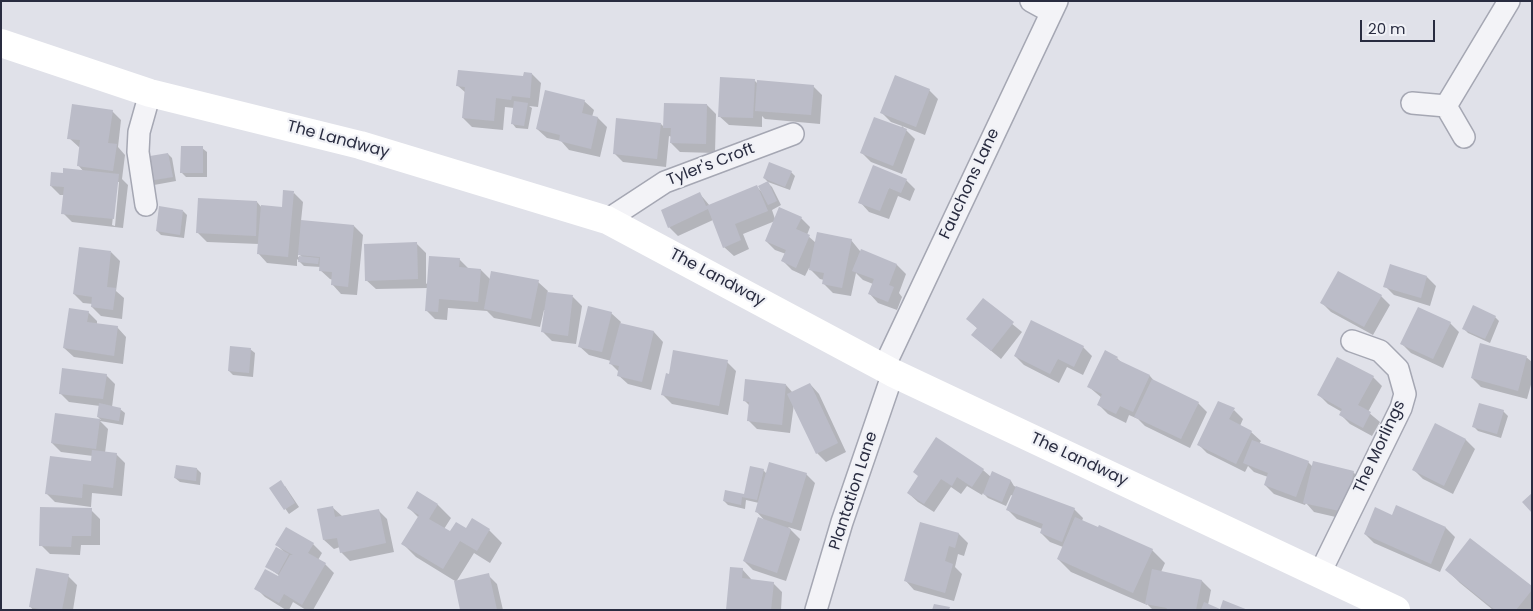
<!DOCTYPE html>
<style>
body{margin:0}
#map{position:relative;width:1533px;height:611px;overflow:hidden;background:#e0e1e9;font-family:Poppins,sans-serif}
canvas{display:block}
.frame{position:absolute;inset:0;border:2px solid #292c40;pointer-events:none}
.scale{position:absolute;left:1360px;top:20px;width:75px;height:22px;box-sizing:border-box;border:2px solid #292c40;border-top:0;padding-left:6px;font-size:15px;line-height:18px;white-space:nowrap;color:#292c40;-webkit-text-stroke:4px #f0f1f6;paint-order:stroke}
</style>
<div id="map">
<canvas width="1533" height="611"></canvas>
<div class="frame"></div>
<div class="scale">20 m</div>
</div>
<script>
const g = document.querySelector('canvas').getContext('2d');
g.lineJoin = 'round';
function fill(path, color) {
  g.fillStyle = color;
  g.fill(path, 'evenodd');
}
function poly(rows) {
  const path = new Path2D();
  for (const r of rows) {
    path.moveTo(r[0], r[1]);
    for (let i = 2; i < r.length; i += 2) path.lineTo(r[i], r[i + 1]);
  }
  return path;
}
function strokePath(path, color, width, dash) {
  g.strokeStyle = color;
  g.lineWidth = width;
  g.lineCap = dash ? 'butt' : 'round';
  g.setLineDash(dash || []);
  g.stroke(path);
}
function write(font, color, halo, rows, align = 'center') {
  g.font = font + ' Poppins,sans-serif';
  g.lineWidth = 4.5;
  g.setLineDash([]);
  g.textBaseline = 'middle';
  g.strokeStyle = halo;
  g.fillStyle = color;
  for (const [text, x, y, turn = 0] of rows) {
    g.save();
    g.translate(x, y);
    g.rotate((+turn || 0) * Math.PI / 180);
    g.textAlign = isNaN(turn) ? turn : align;
    if (halo) g.strokeText(text, 0, 0);
    g.fillText(text, 0, 0);
    g.restore();
  }
}
fill(poly([
 [532,74,541,83,538,107,529,106,532,108,528,129,516,128,512,123,514,108,505,107,503,130,472,127,463,118,466,93,458,86,524,78],
 [754,80,758,84,813,86,822,95,820,124,765,119,762,116,762,127,729,125,719,116],
 [929,90,938,99,925,135,902,126,915,139,902,174,871,162,862,153,901,128,902,126,891,122,882,113],
 [584,101,594,110,592,117,598,118,607,127,600,157,569,150,561,141,547,138,537,129],
 [707,105,716,114,715,153,680,152,671,143,672,137,669,136,666,167,623,162,614,153,661,124,665,128],
 [112,111,121,120,118,147,125,155,122,179,128,185,123,228,72,222,63,213,65,195,60,195,51,186,64,174,84,172,78,165,80,148,69,138],
 [117,182,119,182,115,226,112,225],
 [202,148,207,152,207,177,186,177,182,173],
 [168,154,172,158,176,181,154,185,149,181],
 [791,172,795,176,790,190,768,182,764,178],
 [906,180,915,189,910,201,898,196,889,219,869,212,860,202],
 [768,183,772,187,781,205,772,210,775,219,801,218,810,227,807,235,816,243,851,240,860,251,897,265,906,274,899,293,902,297,897,310,878,303,869,293,873,284,863,280,856,273,851,296,833,293,824,284,824,280,820,279,809,268,805,276,792,270,783,261,786,254,775,250,766,241,775,221,743,234,749,249,734,256,724,247,713,220,678,236,669,227,700,194,710,206,757,187,762,192],
 [294,193,303,202,301,221,354,226,363,235,357,295,341,294,332,284,333,280,330,279,320,270,321,267,304,266,297,259,297,266,267,263,258,253,259,244,207,242,197,232,257,202,262,208,283,208],
 [298,253,303,258,298,257],
 [183,211,187,215,184,238,161,235,157,231],
 [416,243,426,253,426,284,459,259,469,269,481,270,491,280,538,282,548,291,547,293,573,297,582,306,576,344,552,341,543,332,546,310,544,310,540,327,494,318,487,311,448,308,447,320,435,319,426,310,428,288,376,289,366,280],
 [111,252,120,261,116,291,124,298,122,319,101,316,92,307,93,304,83,303,74,294],
 [1427,277,1436,286,1430,306,1394,295,1385,286],
 [1381,296,1390,305,1373,335,1331,312,1322,303],
 [983,300,1022,332,1001,359,972,335,978,329,968,319],
 [88,312,97,321,97,325,117,327,126,337,123,364,74,357,64,348],
 [611,313,621,322,620,324,654,332,663,342,651,390,628,384,618,375,619,372,611,364,611,361,589,355,579,346],
 [1495,317,1499,321,1490,343,1468,333,1464,329],
 [1032,322,1083,347,1092,356,1083,375,1067,367,1059,383,1024,365,1015,356],
 [1450,323,1459,332,1443,368,1411,353,1402,344],
 [250,349,255,353,253,377,233,375,229,371],
 [1526,357,1532,362,1532,381,1527,399,1481,387,1472,378],
 [1117,358,1123,364,1150,376,1156,383,1198,403,1207,412,1190,448,1145,426,1138,419,1129,415,1126,423,1108,414,1099,405,1102,398,1089,387],
 [727,362,736,371,728,415,672,404,663,395],
 [106,375,115,384,112,407,120,409,125,413,123,425,100,421,108,429,105,453,116,454,125,463,122,496,92,493,91,507,55,502,46,493,92,462,93,456,61,452,52,443,56,414,101,420,98,417,100,406,69,402,60,393],
 [1373,377,1382,386,1368,412,1380,422,1372,436,1350,424,1341,415,1342,412,1328,404,1319,395],
 [810,384,819,394,846,452,826,462,817,453,794,404,790,433,757,429,748,420,750,406,744,400,786,385,793,393],
 [1234,410,1243,419,1240,426,1251,432,1261,441,1259,444,1308,462,1313,467,1353,472,1362,481,1353,521,1314,512,1306,503,1305,505,1274,494,1265,485,1268,477,1254,472,1248,466,1245,472,1207,453,1198,444],
 [1503,411,1508,416,1501,438,1478,431,1474,427],
 [1436,425,1466,440,1475,449,1453,494,1423,479,1414,470],
 [197,469,201,473,200,485,180,482,175,478],
 [763,470,767,474,806,474,815,483,801,531,788,527,800,539,786,581,753,570,744,561,766,522,756,511,759,503,746,500,745,509,728,505,724,501,745,495],
 [983,470,991,477,993,473,1011,481,1014,486,1074,509,1083,518,1082,521,1152,550,1165,563,1161,572,1202,581,1211,590,1208,605,1220,610,1153,610,1147,604,1147,605,1071,572,1058,559,1063,547,1050,542,1041,533,1042,529,1017,519,1008,510,1013,496,1011,495,1006,506,988,498,983,493,982,495,967,486,961,494,951,487,934,512,918,502,908,493,919,476],
 [285,486,299,507,289,514,271,488],
 [417,493,438,505,451,518,444,529,450,533,466,530,489,530,502,543,490,563,474,553,456,582,488,575,497,584,503,610,461,610,455,581,416,557,403,544,419,518,409,508],
 [332,507,342,516,378,510,387,519,394,552,350,561,341,552,340,547,334,549,324,540],
 [1397,507,1446,528,1455,537,1440,572,1374,543,1365,534,1393,516],
 [91,510,100,519,100,545,81,545,80,555,50,554,41,545],
 [921,523,959,534,968,543,964,556,958,554,955,567,962,574,954,601,914,590,905,580],
 [313,544,322,553,318,560,325,564,334,573,313,610,306,610,293,602,289,610,286,610,265,597,256,588,278,578,280,576,267,567,284,552,277,545],
 [742,569,751,579,751,581,773,583,782,592,781,610,727,610],
 [1447,570,1532,588,1532,610,1493,610,1460,583],
 [68,576,77,585,73,610,33,610,30,606]
]), '#0003');
fill(poly([
 [458,70,523,76,524,72,532,73,530,98,512,96,511,100,496,98,494,121,462,118,465,87,456,86],
 [895,75,930,89,916,127,880,113],
 [720,77,755,79,753,118,718,117],
 [757,80,814,85,811,115,755,111],
 [545,90,585,100,582,113,598,117,591,149,559,141,560,135,536,129],
 [514,101,528,103,524,126,511,124],
 [664,103,707,104,706,144,670,143,671,128,663,128],
 [72,104,113,110,108,143,117,144,113,171,77,166,80,140,67,139],
 [874,117,907,129,893,166,860,153],
 [616,118,661,123,657,159,613,154],
 [181,146,203,146,203,173,180,173],
 [168,153,173,177,148,181,144,157],
 [769,162,792,171,785,187,763,178],
 [873,165,907,179,901,193,889,188,880,211,858,203],
 [63,168,119,174,114,219,61,214,64,187,50,186,51,172,63,173],
 [768,181,777,201,768,205,758,186],
 [757,185,768,211,735,224,741,240,723,248,708,209,668,228,661,210,700,192,706,206],
 [283,190,294,191,288,257,257,254,261,205,282,207],
 [198,198,257,201,256,236,196,233],
 [159,206,183,210,180,235,156,231],
 [779,207,802,217,796,229,810,235,796,268,781,261,786,250,765,241],
 [301,220,354,225,348,287,331,285,332,272,319,271,320,257,298,255],
 [817,232,852,239,842,288,822,284,824,273,809,270],
 [417,242,418,279,365,281,364,244],
 [79,247,111,251,107,287,116,288,113,310,91,307,92,297,73,294],
 [861,249,897,264,889,285,894,287,888,302,868,294,874,279,852,271],
 [299,256,319,258,318,264,298,262],
 [429,256,460,258,459,267,481,269,478,302,439,299,438,312,425,311],
 [1390,264,1427,276,1421,298,1383,287],
 [491,271,539,280,531,319,484,309],
 [1338,271,1382,295,1364,327,1320,303],
 [547,292,573,295,568,336,541,332],
 [983,298,1014,322,991,351,971,335,977,328,966,319],
 [1473,305,1496,316,1485,339,1462,329],
 [588,306,612,312,602,352,578,347],
 [1418,307,1451,322,1433,359,1400,344],
 [69,308,89,311,87,322,118,326,114,356,63,348],
 [1031,320,1084,346,1074,367,1058,359,1050,374,1014,356],
 [620,323,654,331,642,382,617,376,619,366,609,364],
 [1480,343,1527,356,1518,391,1471,378],
 [230,346,251,348,249,373,228,371],
 [673,350,728,360,719,406,661,395,666,373,669,374],
 [1105,350,1118,357,1116,359,1150,375,1133,412,1120,406,1116,414,1097,405,1102,394,1087,387],
 [1337,357,1374,376,1358,405,1371,412,1363,428,1339,415,1342,409,1317,395],
 [62,368,107,374,103,399,59,394],
 [745,379,786,384,782,425,747,421,749,402,743,401],
 [1152,379,1199,402,1181,439,1134,417],
 [810,383,838,443,816,454,787,394],
 [1218,401,1235,408,1229,419,1252,431,1236,464,1197,445],
 [99,403,121,408,119,421,97,417],
 [1479,403,1504,410,1497,434,1472,427],
 [55,413,100,419,96,449,51,443],
 [1435,423,1466,439,1444,486,1412,470],
 [936,437,984,469,972,487,957,477,952,486,941,479,924,504,907,493,918,476,913,472],
 [1252,440,1309,461,1296,497,1264,485,1268,473,1243,463],
 [92,450,117,453,113,488,83,484,82,498,45,494,50,456,91,461],
 [1313,461,1354,471,1344,512,1303,503],
 [769,462,807,473,792,523,755,512],
 [176,465,197,468,196,481,174,478],
 [750,466,764,469,757,500,742,497,741,505,723,501,725,490,744,494],
 [992,471,1011,480,1002,502,983,494],
 [281,480,295,503,284,510,269,488],
 [1016,486,1075,508,1062,542,1040,533,1043,524,1006,510],
 [417,491,438,504,429,519,450,531,456,522,466,528,472,518,490,529,477,551,460,541,443,569,401,544,419,515,407,508],
 [1532,493,1532,513,1522,502],
 [1396,505,1446,527,1431,564,1364,534,1375,507,1392,515],
 [333,506,335,517,379,509,386,543,340,553,337,538,323,540,317,509],
 [40,507,92,508,91,536,72,536,71,547,39,546],
 [758,517,791,529,777,573,743,561],
 [1075,517,1098,527,1099,525,1153,549,1133,593,1057,559],
 [920,522,959,533,955,548,949,546,945,561,953,564,945,593,904,581],
 [286,527,314,543,308,553,326,563,302,605,284,594,279,603,254,589,265,569,278,576,290,555,293,555,275,545],
 [1470,538,1532,586,1532,590,1516,610,1495,610,1445,570],
 [276,547,289,554,278,574,265,567],
 [730,567,743,568,742,578,774,582,771,610,726,610],
 [36,568,69,574,62,610,45,610,29,607],
 [1152,569,1202,580,1196,610,1166,610,1167,608,1145,604],
 [489,573,497,610,460,610,454,581],
 [1223,600,1248,610,1201,610,1204,602,1220,609],
 [934,604,950,607,949,610,932,610]
]), '#bbbcc8');
const street = poly([
 [1031,1,1051,12],
 [1412,103,1446,106,1464,137],
 [1446,106,1509,1],
 [146,205,138,152,139,132,150,93],
 [607,220,665,182,793,134],
 [884,367,1057,1],
 [1320,573,1401,408,1405,394,1398,369,1380,351,1352,341],
 [816,610,842,522,893,373]
]);
strokePath(street, '#a5a7b3', 24);
strokePath(street, '#f3f3f7', 21);
strokePath(poly([
 [1,43,150,93,360,145,607,220,893,373,1396,610]
]), '#fff', 28);
write('16px', '#292c40', '#f0f1f6', [
 ["The Landway",338,140,15],
 ["Tyler's Croft",711,165,-21],
 ["Fauchons Lane",970,184,-65],
 ["The Landway",717,278,28],
 ["The Morlings",1380,447,-65],
 ["The Landway",1079,460,25],
 ["Plantation Lane",854,491,-72]
]);
</script>
